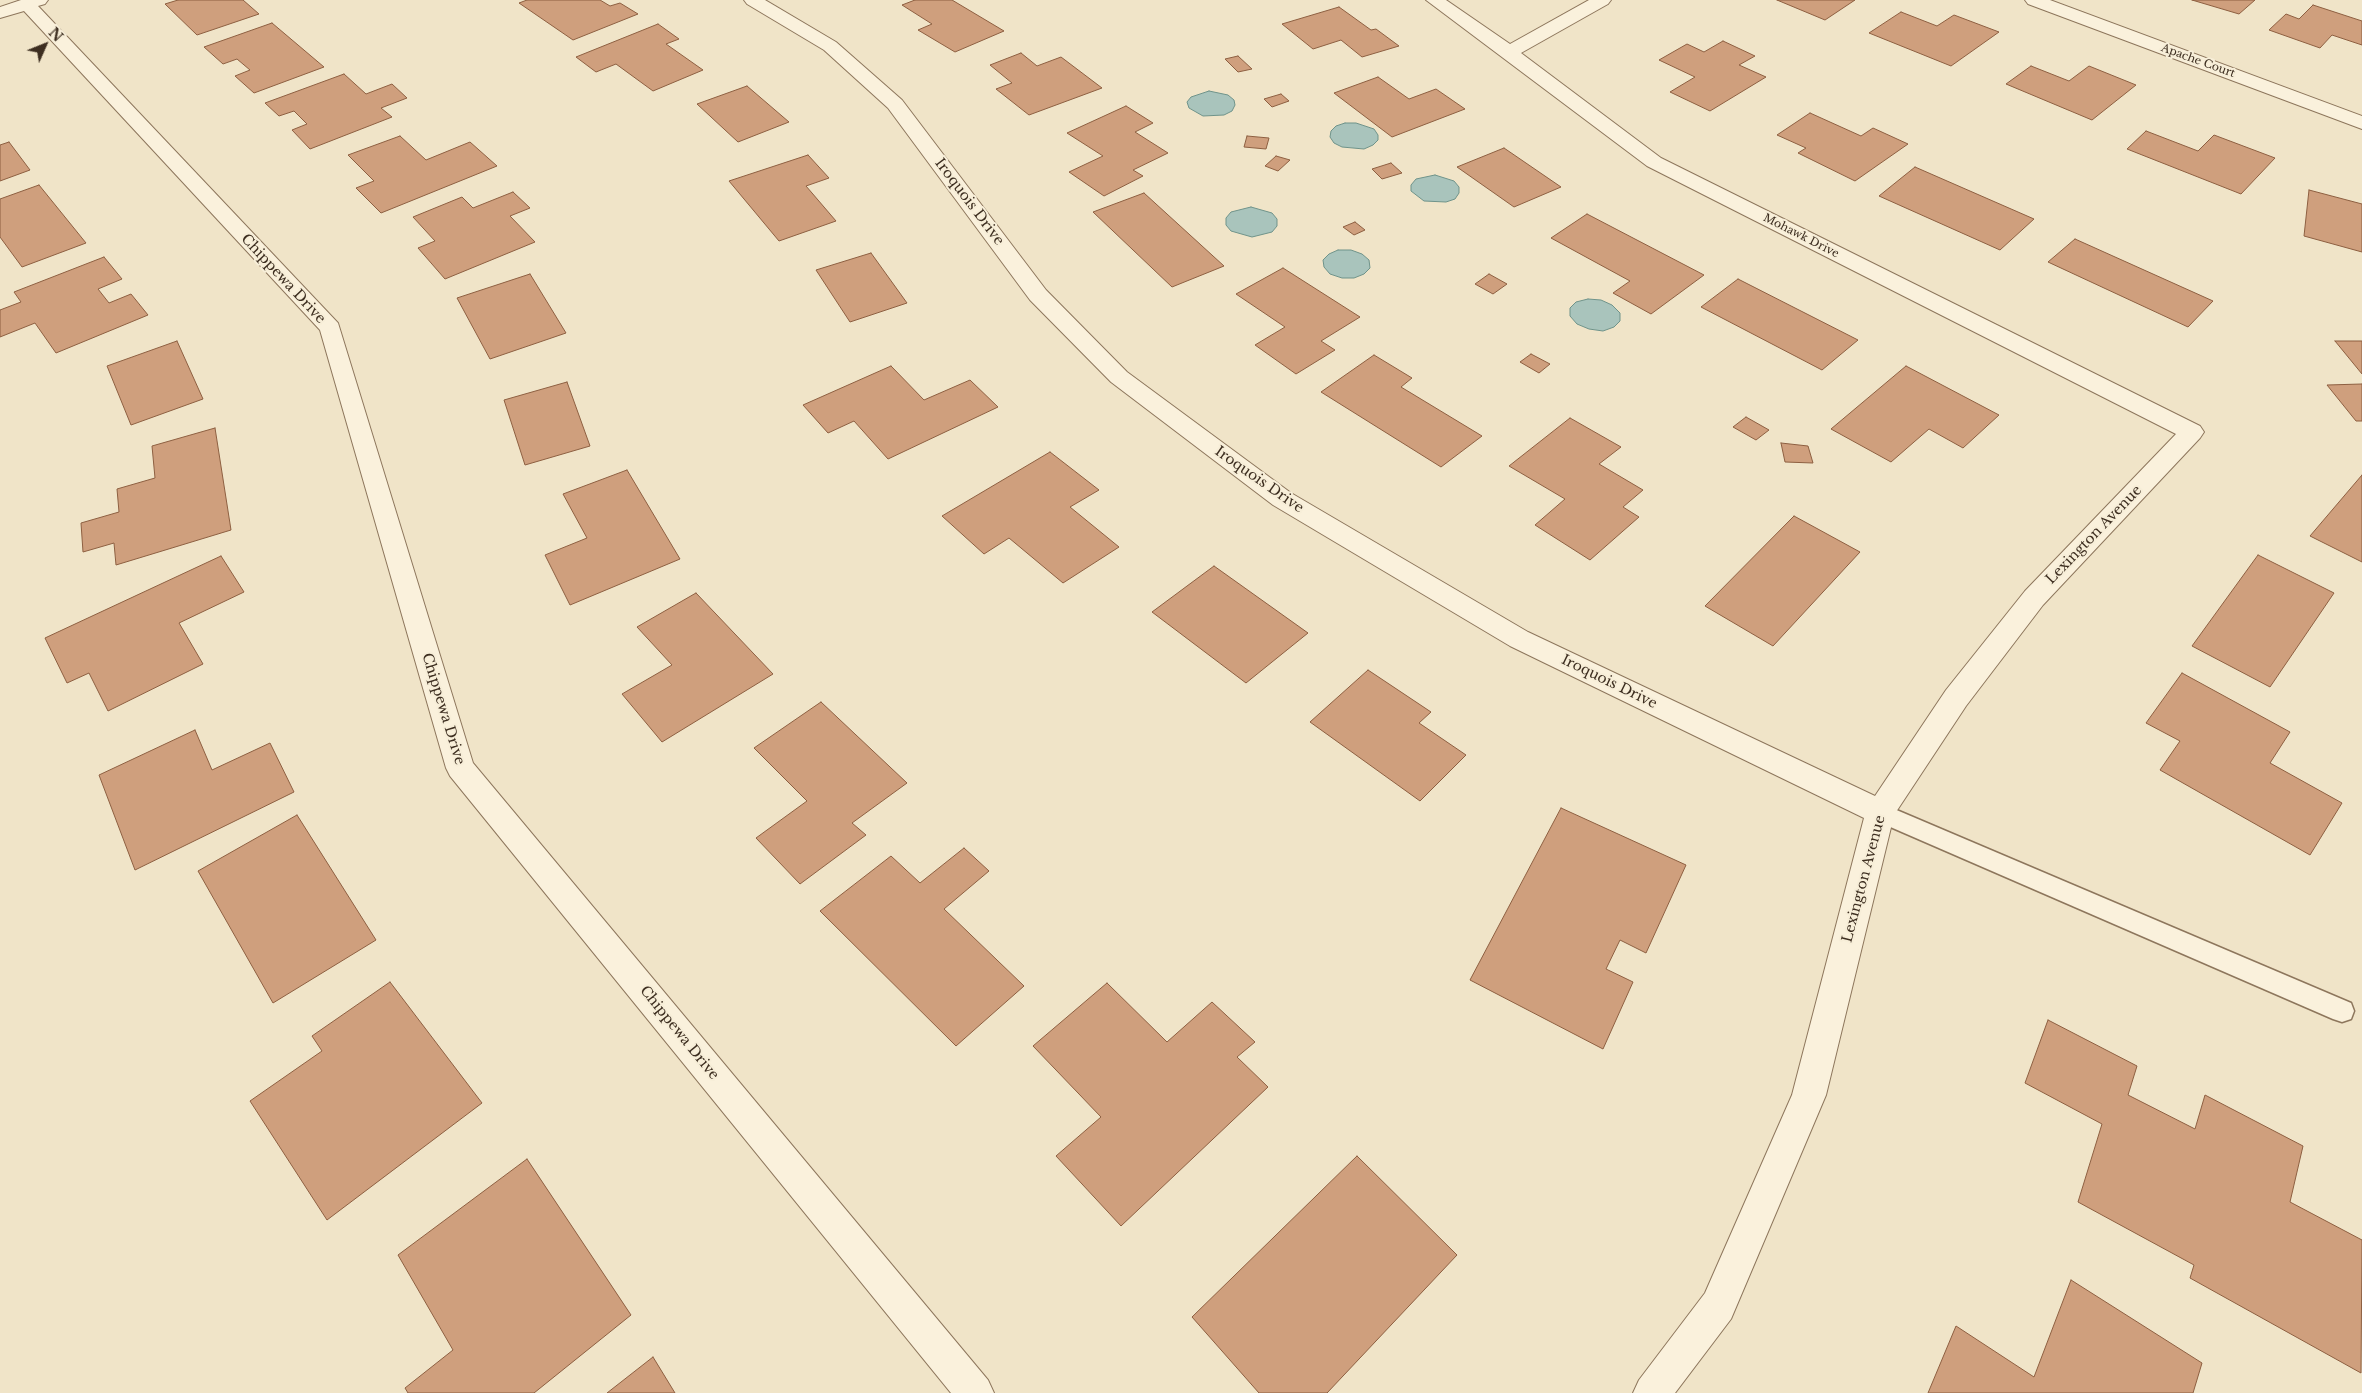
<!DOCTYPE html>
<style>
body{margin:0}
#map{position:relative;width:2362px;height:1393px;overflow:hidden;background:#f0e4c8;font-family:"Libre Baskerville",serif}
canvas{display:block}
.north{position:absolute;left:20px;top:20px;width:50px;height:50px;-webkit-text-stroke:4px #f7eed8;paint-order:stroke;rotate:46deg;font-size:14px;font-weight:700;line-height:20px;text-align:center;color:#3d2e20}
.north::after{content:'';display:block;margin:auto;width:18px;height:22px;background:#3d2e20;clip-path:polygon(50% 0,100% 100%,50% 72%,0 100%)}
</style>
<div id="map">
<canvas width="2362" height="1393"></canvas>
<div class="north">N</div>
</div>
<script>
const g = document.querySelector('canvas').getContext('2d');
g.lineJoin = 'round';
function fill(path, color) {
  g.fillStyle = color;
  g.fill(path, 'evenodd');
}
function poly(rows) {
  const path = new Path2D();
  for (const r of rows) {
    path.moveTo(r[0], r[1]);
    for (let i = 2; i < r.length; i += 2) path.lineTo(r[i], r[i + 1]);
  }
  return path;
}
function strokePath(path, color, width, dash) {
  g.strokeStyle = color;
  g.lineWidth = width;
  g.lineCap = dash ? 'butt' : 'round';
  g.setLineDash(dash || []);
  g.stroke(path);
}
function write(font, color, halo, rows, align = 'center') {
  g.font = font + ' "Libre Baskerville",serif';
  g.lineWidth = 4;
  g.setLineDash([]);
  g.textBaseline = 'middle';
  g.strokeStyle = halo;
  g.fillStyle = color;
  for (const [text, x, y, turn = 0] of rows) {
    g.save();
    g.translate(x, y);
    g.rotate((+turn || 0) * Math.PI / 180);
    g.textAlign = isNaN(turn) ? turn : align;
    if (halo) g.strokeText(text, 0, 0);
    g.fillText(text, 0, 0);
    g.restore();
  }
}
const water = poly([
 [1209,91,1228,95,1234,100,1235,105,1232,111,1224,115,1203,116,1189,108,1187,102,1191,97,1209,91],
 [1345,123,1356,123,1374,129,1378,135,1378,140,1373,145,1364,149,1342,147,1334,143,1330,137,1331,131,1336,126,1345,123],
 [1435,175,1454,181,1459,187,1459,193,1455,199,1446,202,1424,201,1411,191,1411,185,1416,179,1435,175],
 [1251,207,1272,213,1277,219,1277,226,1272,232,1252,237,1231,231,1226,225,1226,218,1231,212,1251,207],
 [1338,250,1351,250,1362,254,1369,260,1370,268,1364,274,1354,278,1342,278,1330,274,1324,267,1323,260,1329,254,1338,250],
 [1588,299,1601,300,1612,305,1620,313,1620,321,1614,327,1603,331,1589,329,1577,324,1570,316,1570,308,1576,302,1588,299]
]);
fill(water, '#a9c4bc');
strokePath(water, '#6f938a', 1);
const building = poly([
 [178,0,243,0,259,14,197,35,165,4,178,0],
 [527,0,600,0,610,6,620,3,638,14,573,40,519,3,527,0],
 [915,0,952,0,1004,31,955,52,918,30,932,24,902,5,915,0],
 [1777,0,1855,0,1825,20,1777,0],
 [2192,0,2255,0,2239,14,2192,0],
 [2313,5,2362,21,2362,45,2332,35,2320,48,2269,30,2286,14,2299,19,2313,5],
 [1339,7,1371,30,1376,29,1399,46,1362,57,1341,40,1313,49,1282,24,1339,7],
 [1901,12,1937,26,1954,15,1999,32,1951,66,1869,33,1901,12],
 [272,23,324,67,254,93,235,76,250,70,237,59,223,64,204,47,272,23],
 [658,24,679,39,666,44,703,70,653,91,616,64,596,72,576,57,658,24],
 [1723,41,1755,56,1739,65,1766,77,1710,111,1670,92,1695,77,1659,60,1687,44,1704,52,1723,41],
 [1021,53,1037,66,1061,57,1102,88,1029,115,996,89,1012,83,990,65,1021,53],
 [1238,56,1252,69,1238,72,1225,59,1238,56],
 [2031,66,2069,81,2089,66,2136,85,2092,120,2006,84,2031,66],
 [344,74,366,94,392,84,407,98,381,108,392,117,310,149,292,130,307,124,294,111,279,116,265,103,344,74],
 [1378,77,1409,99,1436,89,1465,109,1392,137,1334,93,1378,77],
 [747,86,789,122,738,142,697,104,747,86],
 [1281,94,1289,101,1272,107,1264,99,1281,94],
 [1126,106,1153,123,1135,132,1168,153,1133,170,1143,176,1104,196,1069,172,1103,156,1067,133,1126,106],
 [1810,113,1861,136,1873,128,1908,144,1855,181,1798,153,1806,148,1777,135,1810,113],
 [2146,131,2198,151,2214,135,2275,158,2241,194,2127,149,2146,131],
 [400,136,426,160,470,142,497,166,381,213,356,188,374,181,348,155,400,136],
 [1247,136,1269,138,1266,149,1244,147,1247,136],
 [9,142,30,170,0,181,0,145,9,142],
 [1504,148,1561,187,1514,207,1457,167,1504,148],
 [808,155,829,178,806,186,836,221,779,241,729,181,808,155],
 [1276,156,1290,160,1278,171,1265,166,1276,156],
 [1391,163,1402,173,1382,179,1372,169,1391,163],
 [1915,167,2034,219,2000,250,1879,196,1915,167],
 [39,185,86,243,22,267,0,237,0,199,39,185],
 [2309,190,2362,204,2362,252,2304,236,2309,190],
 [513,192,530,208,510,216,535,242,445,279,418,248,435,241,413,217,462,197,473,208,513,192],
 [1144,193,1224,266,1172,287,1093,212,1144,193],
 [1587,214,1704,275,1651,314,1613,293,1630,281,1551,238,1587,214],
 [1355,222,1365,230,1354,235,1343,227,1355,222],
 [2075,239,2213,301,2188,327,2048,262,2075,239],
 [871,253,907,303,850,322,816,270,871,253],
 [104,257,122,279,98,289,109,303,131,294,148,315,56,353,35,323,0,337,0,310,21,302,14,292,104,257],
 [1283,268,1360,317,1321,341,1335,350,1296,374,1255,345,1285,327,1236,294,1283,268],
 [530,274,566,333,490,359,457,298,530,274],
 [1489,274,1507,284,1493,294,1475,284,1489,274],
 [1738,279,1858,340,1822,370,1701,307,1738,279],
 [177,341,203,399,131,425,107,366,177,341],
 [2335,341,2362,341,2362,374,2335,341],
 [1531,354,1550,364,1539,373,1520,362,1531,354],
 [1374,355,1412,378,1401,387,1482,436,1441,467,1321,392,1374,355],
 [891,366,924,400,970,380,998,407,888,459,854,421,828,433,803,405,891,366],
 [1906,366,1999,415,1963,448,1929,429,1891,462,1831,429,1906,366],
 [567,382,590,446,525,465,504,400,567,382],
 [2362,384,2362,421,2356,421,2327,385,2362,384],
 [1746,417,1769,430,1756,440,1733,427,1746,417],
 [1570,418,1621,447,1599,464,1643,490,1623,507,1639,517,1590,560,1535,525,1565,499,1509,466,1570,418],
 [215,428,231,530,116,565,114,543,83,552,81,523,119,512,117,489,155,478,152,446,215,428],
 [1781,443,1808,446,1813,463,1785,462,1781,443],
 [1050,452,1099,490,1070,507,1119,547,1063,583,1009,538,984,554,942,516,1050,452],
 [627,470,680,559,570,605,545,555,587,538,563,494,627,470],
 [2362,475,2362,562,2310,536,2362,475],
 [1794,516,1860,552,1773,646,1705,606,1794,516],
 [2258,555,2334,593,2270,687,2192,646,2258,555],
 [221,556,244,592,179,623,203,664,108,711,89,673,67,683,45,638,221,556],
 [1214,566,1308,633,1246,683,1152,612,1214,566],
 [696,593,773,674,662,742,622,694,672,665,637,627,696,593],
 [1368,670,1431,712,1419,723,1466,755,1420,801,1310,722,1368,670],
 [2182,673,2290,732,2270,763,2342,803,2310,855,2160,770,2180,741,2146,723,2182,673],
 [821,702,907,783,852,823,866,835,800,884,756,838,807,801,754,748,821,702],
 [195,730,212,770,270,743,294,792,135,870,99,775,195,730],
 [1561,808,1686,865,1646,953,1620,940,1606,969,1633,982,1603,1049,1470,980,1561,808],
 [297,815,376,940,273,1003,198,871,297,815],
 [964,848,989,871,944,909,1024,986,956,1046,820,911,891,856,920,883,964,848],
 [390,982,482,1103,327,1220,250,1101,322,1051,312,1036,390,982],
 [1107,983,1167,1042,1212,1002,1255,1042,1237,1057,1268,1087,1121,1226,1056,1156,1101,1117,1033,1046,1107,983],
 [2048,1020,2137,1066,2128,1095,2195,1129,2205,1095,2303,1146,2290,1202,2362,1240,2361,1373,2190,1278,2194,1265,2078,1202,2102,1124,2025,1083,2048,1020],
 [1357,1156,1457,1255,1327,1393,1259,1393,1192,1317,1357,1156],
 [527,1159,631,1315,534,1393,408,1393,405,1388,453,1350,398,1255,527,1159],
 [2071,1280,2202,1363,2193,1393,1928,1393,1956,1326,2034,1377,2071,1280],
 [653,1357,675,1393,607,1393,653,1357]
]);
fill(building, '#cf9f7d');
strokePath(building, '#8d5f41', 1);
const service = poly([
 [1880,803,2351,1003,2354,1011,2351,1019,2342,1022,2333,1019,1872,819,1869,812,1872,805,1880,803]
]);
const minor = poly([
 [21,0,48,0,45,4,38,6,338,323,473,763,988,1380,994,1393,951,1393,450,776,446,768,320,330,24,11,0,18,0,7,21,0],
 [744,0,765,0,836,42,902,100,1046,290,1127,372,1291,493,1528,632,1875,796,1946,690,2025,591,2176,434,1647,166,1426,0,1446,0,1510,44,1589,0,1611,0,1608,4,1521,53,1661,158,2200,426,2204,432,2200,438,2043,605,1966,706,1894,815,1826,1095,1731,1319,1675,1393,1633,1393,1639,1380,1705,1293,1792,1095,1864,818,1510,646,1273,505,1111,382,1030,300,888,108,824,50,747,4,744,0],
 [2025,0,2050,0,2362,116,2362,129,2028,4,2025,0]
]);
strokePath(service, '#8d765c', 3);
strokePath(minor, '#8d765c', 2);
fill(service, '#faf1dc');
fill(minor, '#faf1dc');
write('11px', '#3d2e20', '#f7eed8', [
 ["Apache Court",2198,61,20],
 ["Mohawk Drive",1801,236,27]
]);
write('14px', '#3d2e20', '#f7eed8', [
 ["Iroquois Drive",969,202,53],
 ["Chippewa Drive",283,279,47],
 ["Iroquois Drive",1259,480,35],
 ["Lexington Avenue",2094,535,-46],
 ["Iroquois Drive",1609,682,26],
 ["Chippewa Drive",443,709,73],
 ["Lexington Avenue",1864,879,-75],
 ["Chippewa Drive",679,1033,51]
]);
</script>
